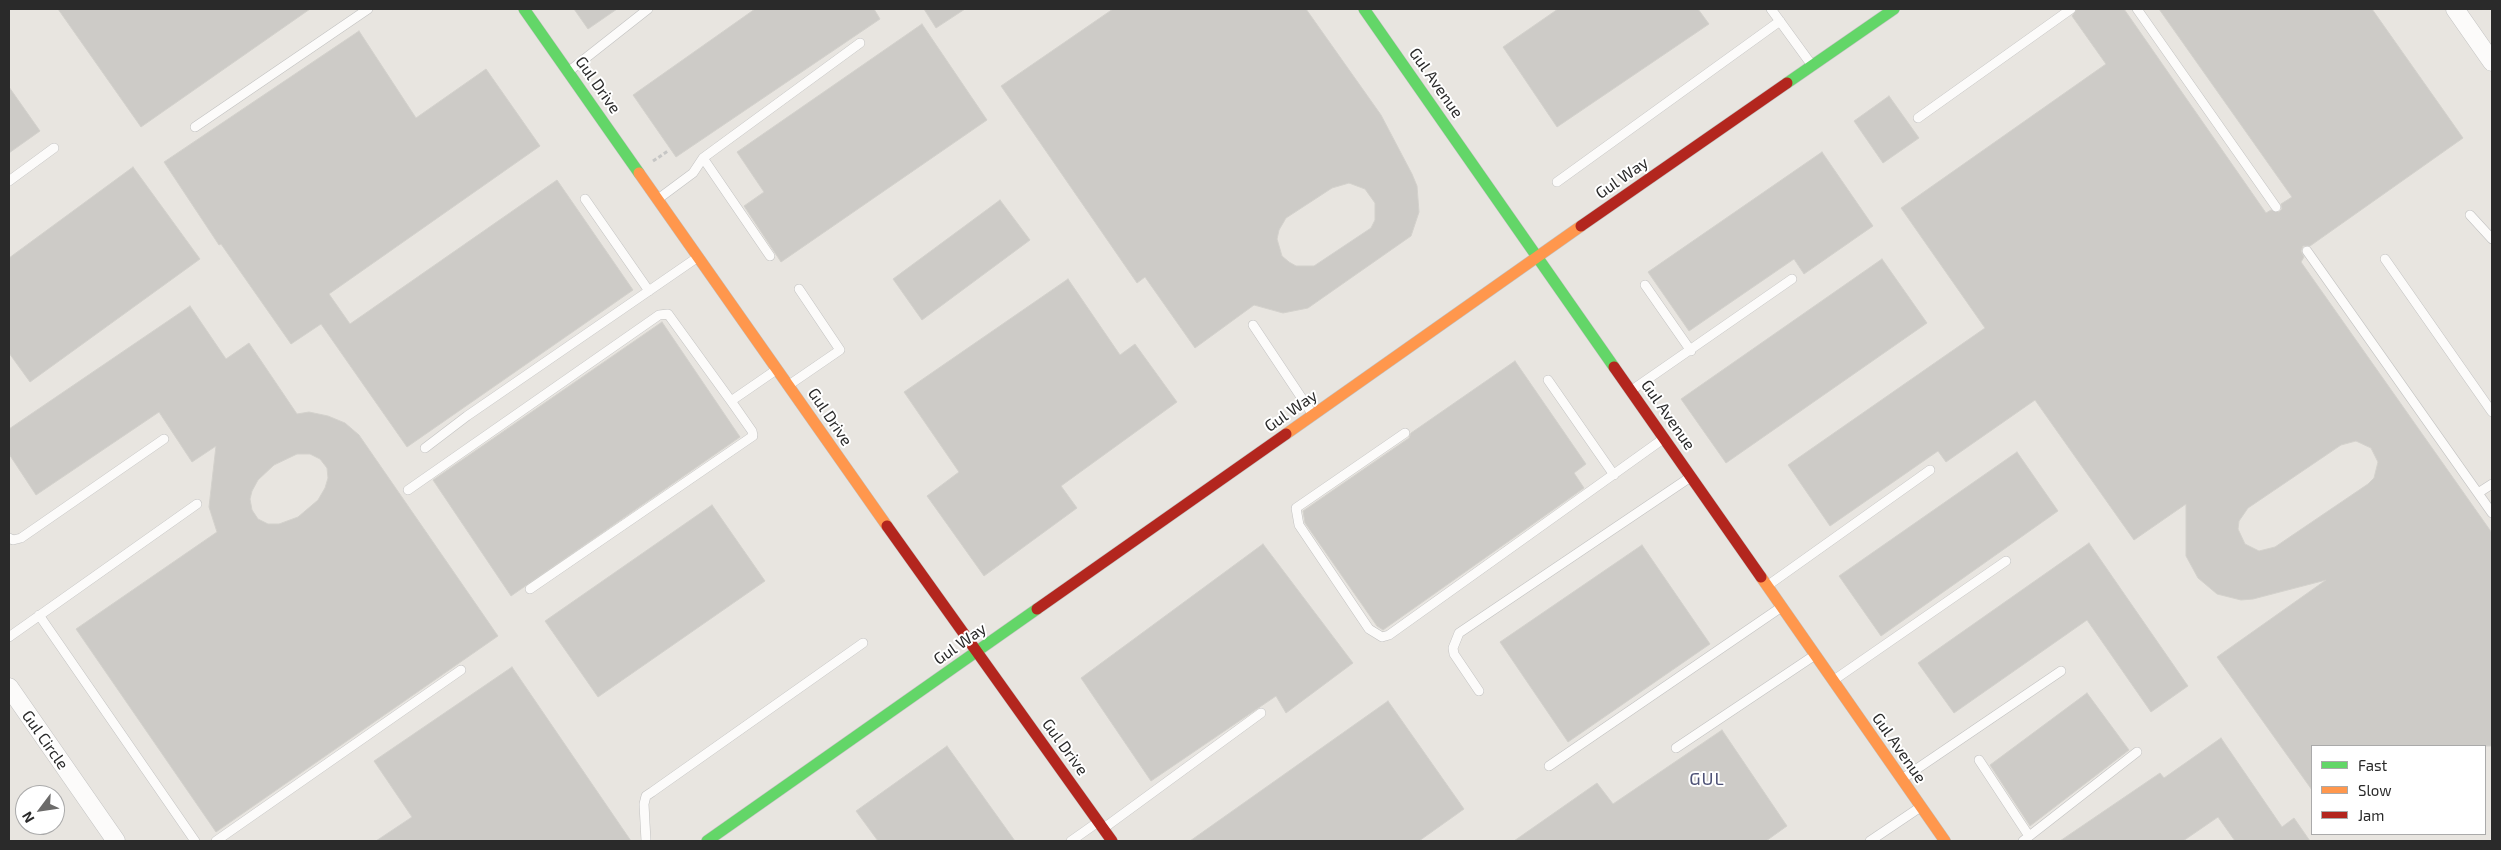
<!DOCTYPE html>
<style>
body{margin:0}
#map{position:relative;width:2501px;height:850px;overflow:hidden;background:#e8e5e0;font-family:"Exo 2",sans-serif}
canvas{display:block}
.frame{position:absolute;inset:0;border:10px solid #2a2a2a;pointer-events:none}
.legend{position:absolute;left:2311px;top:745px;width:175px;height:90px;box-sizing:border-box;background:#fff;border:1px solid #aaa;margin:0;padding:6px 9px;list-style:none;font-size:15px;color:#2a2a2a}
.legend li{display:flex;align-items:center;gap:10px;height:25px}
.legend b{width:25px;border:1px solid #aaa}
.north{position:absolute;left:15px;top:785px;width:50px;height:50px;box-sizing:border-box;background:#fff;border:1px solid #aaa;border-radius:50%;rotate:239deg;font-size:14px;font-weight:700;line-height:20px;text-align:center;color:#2a2a2a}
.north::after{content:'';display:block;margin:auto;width:18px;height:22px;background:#6c6b6a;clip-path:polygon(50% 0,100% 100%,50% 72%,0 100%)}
</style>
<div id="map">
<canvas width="2501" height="850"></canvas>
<div class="frame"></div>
<ul class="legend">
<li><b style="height:6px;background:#63d668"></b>Fast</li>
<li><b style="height:6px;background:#ff974d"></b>Slow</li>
<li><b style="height:6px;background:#b3261e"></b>Jam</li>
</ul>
<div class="north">N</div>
</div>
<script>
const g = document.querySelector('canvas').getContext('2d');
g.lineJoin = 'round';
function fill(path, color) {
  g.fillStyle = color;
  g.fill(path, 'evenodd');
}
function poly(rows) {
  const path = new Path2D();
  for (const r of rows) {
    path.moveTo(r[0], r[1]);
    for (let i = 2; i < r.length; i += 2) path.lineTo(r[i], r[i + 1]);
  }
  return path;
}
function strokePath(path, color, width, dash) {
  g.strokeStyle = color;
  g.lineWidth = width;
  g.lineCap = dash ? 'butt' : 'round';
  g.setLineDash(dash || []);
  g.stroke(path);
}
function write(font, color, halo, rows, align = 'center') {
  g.font = font + ' "Exo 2",sans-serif';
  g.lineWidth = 4;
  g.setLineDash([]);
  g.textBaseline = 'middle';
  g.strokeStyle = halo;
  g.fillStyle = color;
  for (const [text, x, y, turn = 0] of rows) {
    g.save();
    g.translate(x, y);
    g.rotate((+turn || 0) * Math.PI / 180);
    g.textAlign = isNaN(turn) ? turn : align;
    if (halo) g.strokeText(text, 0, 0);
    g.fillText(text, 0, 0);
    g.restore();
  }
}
const building = poly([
 [58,9,310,9,141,127,58,9],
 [574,9,617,9,588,29,574,9],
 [755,9,874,9,880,19,676,157,633,95,755,9],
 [924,9,965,9,936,28,924,9],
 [1113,9,1306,9,1381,115,1412,174,1417,186,1419,212,1411,236,1308,308,1283,313,1254,305,1195,348,1145,277,1137,283,1001,86,1113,9],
 [1349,183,1365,189,1375,203,1375,220,1371,228,1314,266,1296,266,1289,262,1282,256,1277,239,1279,230,1286,218,1332,188,1349,183],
 [1558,9,1698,9,1709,24,1557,127,1503,47,1558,9],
 [2077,9,2124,9,2266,213,2271,210,2279,212,2282,209,2281,204,2292,197,2159,9,2372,9,2463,138,2310,246,2303,246,2301,251,2304,257,2301,262,2492,533,2492,746,2312,746,2312,790,2217,657,2326,580,2253,599,2241,600,2217,594,2198,578,2186,556,2186,504,2134,540,2035,400,1946,462,1938,451,1830,526,1788,465,1985,328,1901,208,2106,64,2072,16,2077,9],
 [2356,441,2371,448,2378,462,2374,478,2368,484,2275,547,2259,551,2245,544,2238,529,2239,521,2248,508,2341,445,2356,441],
 [922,24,987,120,781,262,744,206,764,192,737,152,922,24],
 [359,31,416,118,486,69,540,146,329,294,350,324,557,180,633,290,407,447,321,324,291,344,221,244,219,245,164,162,359,31],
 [9,87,40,131,9,153,9,87],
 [1889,96,1919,138,1883,163,1854,121,1889,96],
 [1822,152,1873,226,1804,274,1794,259,1689,331,1648,272,1822,152],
 [133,167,200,259,30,382,9,353,9,258,133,167],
 [1000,200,1030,240,922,320,893,279,1000,200],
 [1882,259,1927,323,1726,463,1681,399,1882,259],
 [1068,279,1120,355,1135,344,1177,402,1061,486,1077,508,984,576,927,496,959,472,904,392,1068,279],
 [190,306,226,359,249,343,297,414,309,412,328,416,345,423,359,435,498,636,216,832,76,629,217,532,209,507,216,446,192,462,159,412,36,495,9,454,9,429,190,306],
 [297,454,310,454,320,459,327,468,328,478,325,488,318,500,298,517,279,524,268,524,258,519,252,510,250,499,252,491,258,480,274,465,297,454],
 [662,322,740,437,511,596,433,480,662,322],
 [1515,361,1586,464,1574,473,1584,488,1383,630,1377,626,1305,523,1303,511,1409,438,1411,433,1515,361],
 [2017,452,2058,511,1881,636,1839,576,2017,452],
 [712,505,765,581,598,697,545,621,712,505],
 [2089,543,2188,686,2151,712,2087,620,1954,713,1918,663,2089,543],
 [1263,544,1353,663,1286,713,1276,696,1151,781,1081,678,1263,544],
 [1642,545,1710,644,1568,742,1500,642,1642,545],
 [512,667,631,841,376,841,412,817,374,761,512,667],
 [2087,693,2129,750,2030,826,1990,765,2087,693],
 [1388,701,1464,809,1419,841,1190,841,1388,701],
 [1722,730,1787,826,1766,841,1514,841,1597,783,1613,804,1722,730],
 [2221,738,2282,827,2294,818,2310,841,2235,841,2218,817,2183,841,2060,841,2160,773,2164,778,2221,738],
 [947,746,1015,841,878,841,856,811,947,746]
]);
fill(building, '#cdcbc7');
strokePath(building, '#d3d1cc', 1);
const lane = poly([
 [1771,9,1811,64],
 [2137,9,2276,207],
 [568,72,648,9],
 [1918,118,2071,9],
 [195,127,368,9],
 [703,158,770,256],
 [9,181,54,148],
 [1557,182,1780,21],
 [585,199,649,291],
 [658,199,693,173,703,158,860,43],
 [2470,215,2492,239],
 [2307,251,2492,513],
 [2385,259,2492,412],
 [1645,285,1691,351],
 [1253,325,1313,415],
 [1548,380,1614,475],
 [789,385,840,350,799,289],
 [1632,390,1792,279],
 [731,401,776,370],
 [1405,433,1296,508,1299,525,1369,629,1382,637,1389,635,1663,439],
 [425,448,467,416,698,257],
 [408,490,659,315,668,314,731,401,752,431,753,436,530,589],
 [2478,493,2492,484],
 [9,538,13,540,21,538,164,439],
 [1767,586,1930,470],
 [39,615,195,841],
 [9,637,197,504],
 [1834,680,2006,561],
 [1479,691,1454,654,1453,648,1459,633,1689,478],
 [1676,748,1815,655],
 [1979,760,2029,836],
 [1549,766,1780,608],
 [1902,779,2061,671],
 [1104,828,1261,713],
 [216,841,461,670],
 [646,841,644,804,646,796,652,792,863,643],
 [1071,841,1098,822],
 [1870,841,1919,808],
 [2023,841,2137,752]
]);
const street = poly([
 [2455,9,2492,62],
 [9,687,116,841]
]);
const fast = poly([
 [524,9,639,173],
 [1364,9,1614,367],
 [1787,83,1894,9],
 [707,841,1037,609]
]);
const slow = poly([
 [639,173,887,526],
 [1286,434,1581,226],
 [1761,577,1945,841]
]);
const jam = poly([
 [1581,226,1787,83],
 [1614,367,1761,577],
 [887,526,1112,841],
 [1037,609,1286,434]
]);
strokePath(lane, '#c1c1c0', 10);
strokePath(street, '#c1c1c0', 19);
strokePath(fast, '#c1c1c0', 12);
strokePath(slow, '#c1c1c0', 12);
strokePath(jam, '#c1c1c0', 12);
strokePath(poly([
 [653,161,668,151]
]), '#c6c6c5', 3, [4, 2.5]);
strokePath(lane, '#fcfbfa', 9);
strokePath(street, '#fcfbfa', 18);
strokePath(fast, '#63d668', 11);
strokePath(slow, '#ff974d', 11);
strokePath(jam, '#b3261e', 11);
write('16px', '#2a2a2a', '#fff', [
 ["Gul Avenue",1436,83,55],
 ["Gul Drive",598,85,55],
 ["Gul Way",1622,178,-35],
 ["Gul Way",1291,411,-35],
 ["Gul Avenue",1668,415,55],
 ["Gul Drive",830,417,56],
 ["Gul Way",960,644,-35],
 ["Gul Circle",45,740,55],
 ["Gul Drive",1065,747,54],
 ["Gul Avenue",1899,748,55]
]);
g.letterSpacing = '1px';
write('18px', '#4e5276', '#fff', [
 ["GUL",1707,779]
]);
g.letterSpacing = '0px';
</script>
